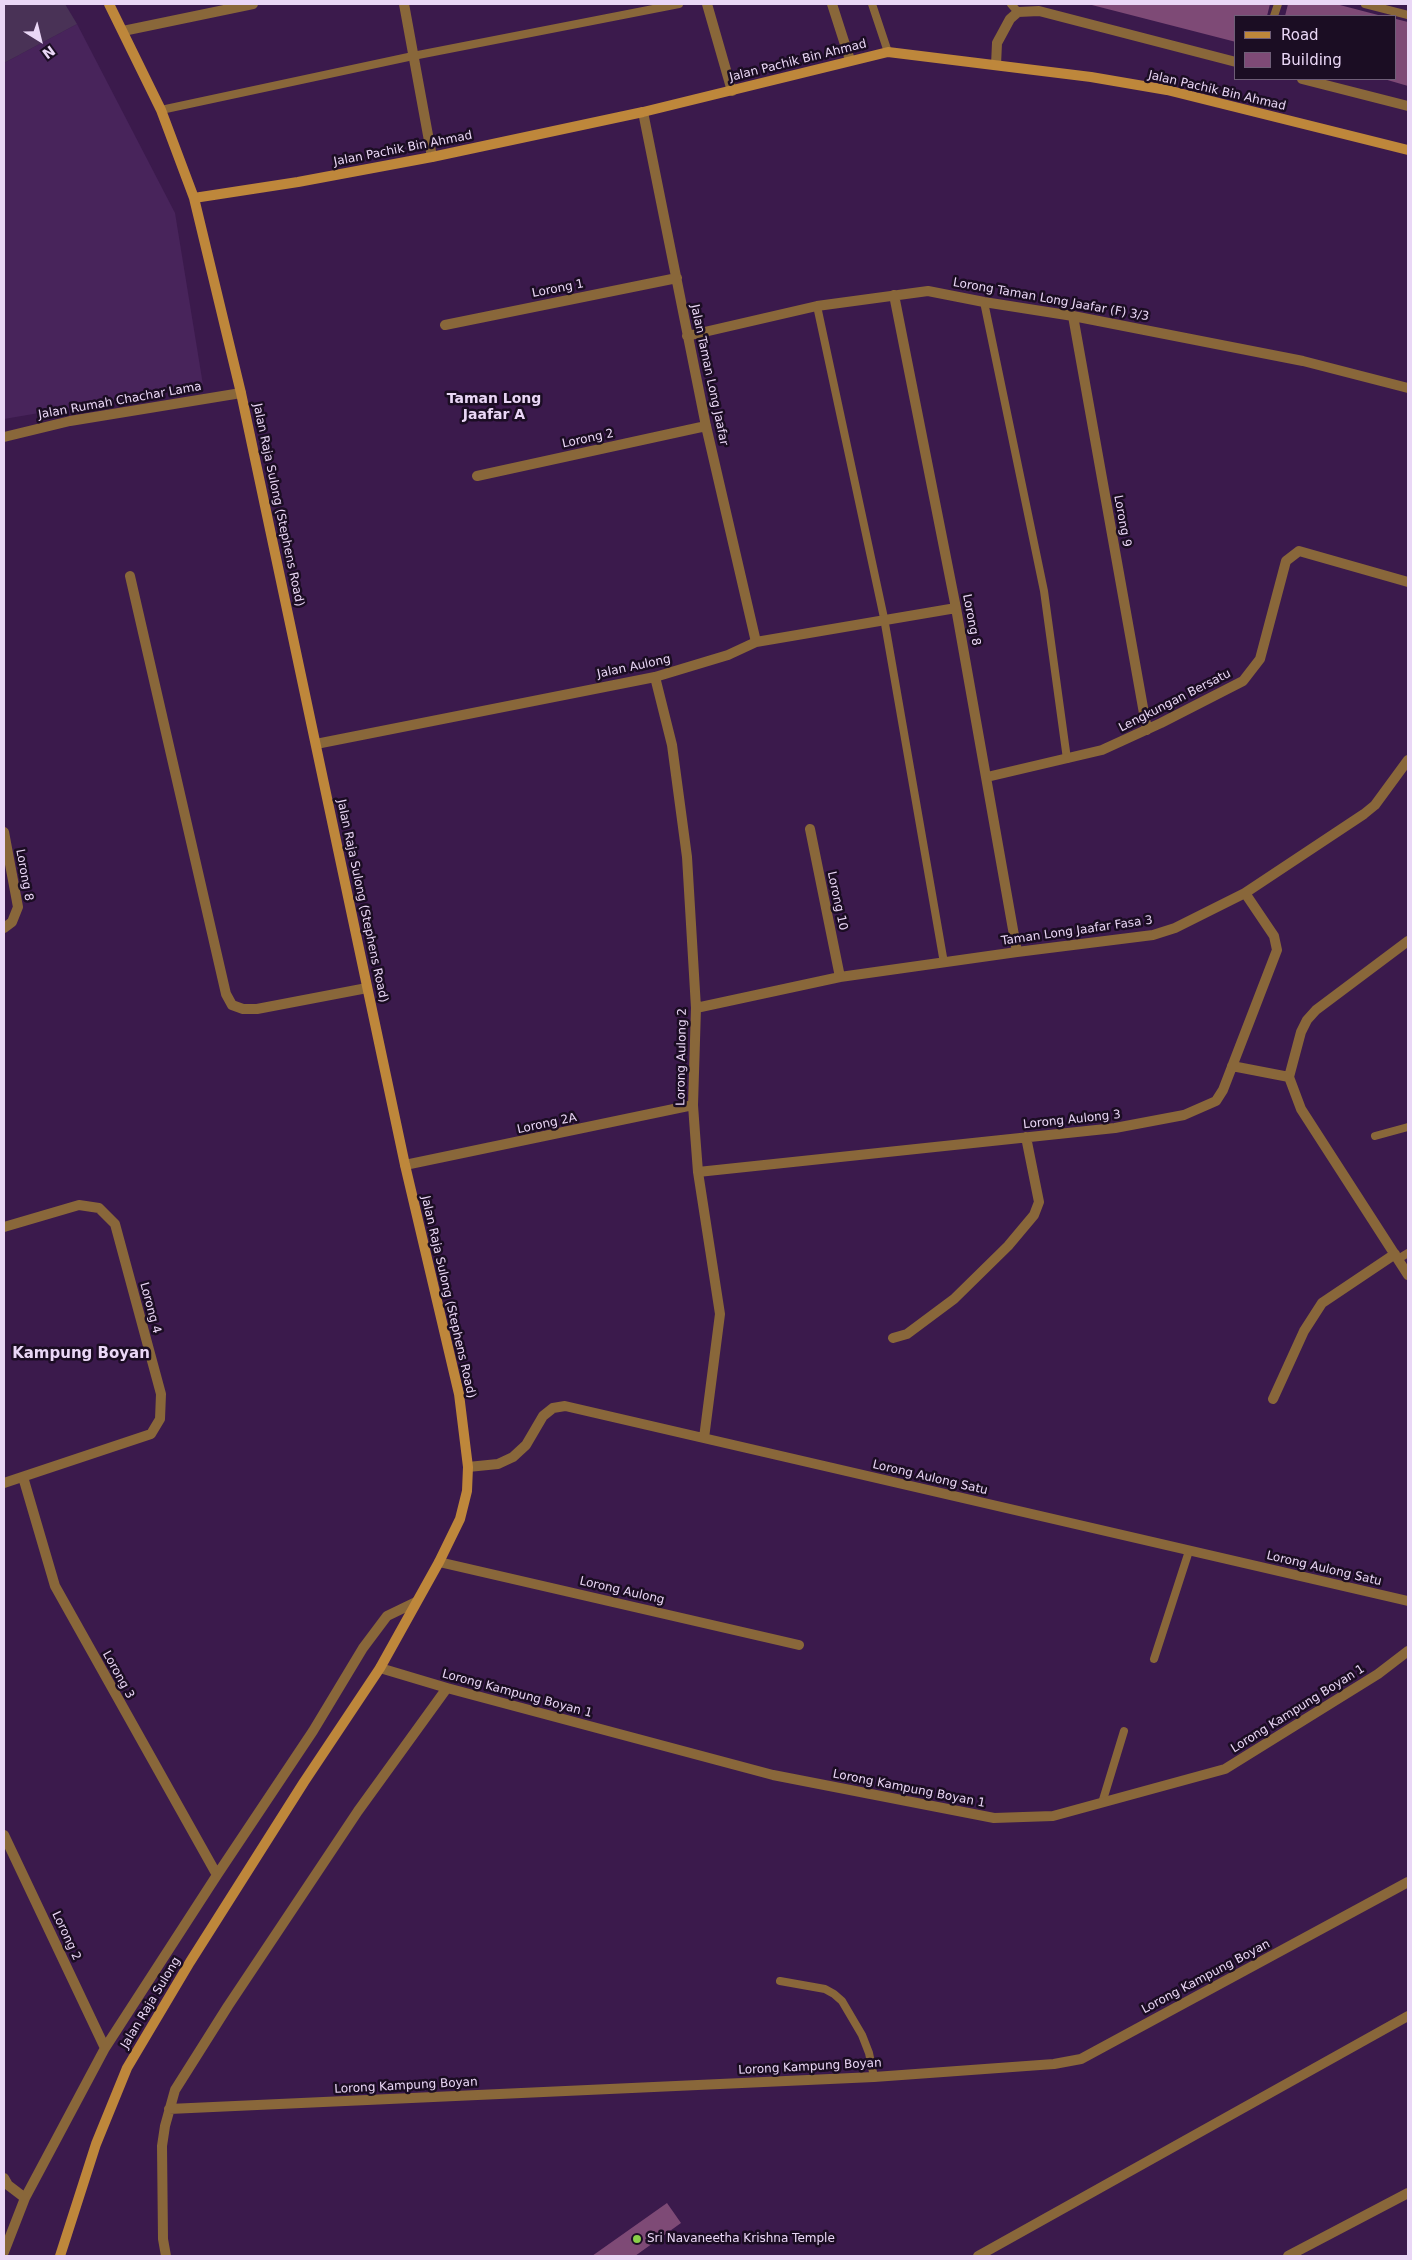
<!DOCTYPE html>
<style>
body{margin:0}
#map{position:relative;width:1412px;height:2260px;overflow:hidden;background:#3b1a4c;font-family:"DejaVu Sans",sans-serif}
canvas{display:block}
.frame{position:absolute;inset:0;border:5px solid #ead7f6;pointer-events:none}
.legend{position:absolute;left:1234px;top:15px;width:162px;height:65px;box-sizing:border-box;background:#1b0d23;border:1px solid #6e5e77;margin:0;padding:6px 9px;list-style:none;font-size:15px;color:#ead7f6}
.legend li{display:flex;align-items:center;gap:10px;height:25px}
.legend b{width:25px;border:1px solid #6e5e77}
.north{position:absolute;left:15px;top:15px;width:50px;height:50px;-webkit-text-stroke:4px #1b0d23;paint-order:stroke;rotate:144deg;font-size:14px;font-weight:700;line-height:20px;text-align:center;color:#ead7f6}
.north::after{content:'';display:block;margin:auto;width:18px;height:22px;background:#ead7f6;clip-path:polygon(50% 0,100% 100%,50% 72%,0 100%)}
</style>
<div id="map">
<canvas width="1412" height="2260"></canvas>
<div class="frame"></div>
<ul class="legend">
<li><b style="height:6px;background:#be873b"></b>Road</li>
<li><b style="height:14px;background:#7e4a76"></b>Building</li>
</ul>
<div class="north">N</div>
</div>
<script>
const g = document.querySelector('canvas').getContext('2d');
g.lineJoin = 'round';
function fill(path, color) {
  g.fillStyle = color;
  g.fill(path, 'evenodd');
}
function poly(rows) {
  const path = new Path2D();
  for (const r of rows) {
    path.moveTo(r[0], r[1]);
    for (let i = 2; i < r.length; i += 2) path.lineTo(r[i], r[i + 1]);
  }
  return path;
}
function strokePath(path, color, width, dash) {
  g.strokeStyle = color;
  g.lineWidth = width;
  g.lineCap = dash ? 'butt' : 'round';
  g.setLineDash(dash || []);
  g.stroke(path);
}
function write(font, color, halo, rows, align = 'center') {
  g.font = font + ' "DejaVu Sans",sans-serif';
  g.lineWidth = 5;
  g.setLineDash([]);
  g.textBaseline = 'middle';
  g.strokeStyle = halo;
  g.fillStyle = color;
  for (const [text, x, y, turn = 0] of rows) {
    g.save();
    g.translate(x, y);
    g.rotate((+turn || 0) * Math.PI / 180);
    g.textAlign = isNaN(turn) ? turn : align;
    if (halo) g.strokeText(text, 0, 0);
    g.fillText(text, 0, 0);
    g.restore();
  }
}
fill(poly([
 [77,24,175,213,203,385,4,419,4,63]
]), '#48245b');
fill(poly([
 [4,4,65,4,77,24,4,63]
]), '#493256');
fill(poly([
 [1088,4,1270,4,1267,16,1236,16,1236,42],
 [1288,4,1336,4,1382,16,1285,16],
 [1396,19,1408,22,1408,86,1384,79,1396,79],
 [667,2203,681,2223,635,2256,592,2256]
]), '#7e4a76');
strokePath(poly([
 [872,4,888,52],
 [1011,4,1018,12],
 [1365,4,1408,15],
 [1274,16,1278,4],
 [161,110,413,56,679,4],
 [984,302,1044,591,1067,759],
 [817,306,884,618,944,963],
 [1375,1136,1408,1127],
 [1398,1259,1408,1253],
 [1154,1659,1189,1551],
 [1102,1803,1124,1731],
 [780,1981,825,1989,834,1994,842,2001,862,2035,869,2053,874,2077]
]), '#89673a', 8);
strokePath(poly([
 [404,4,432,157],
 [707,4,732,91],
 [832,4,850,60],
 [123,31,253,4],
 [996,65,997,43,1010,19,1018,12,1039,11,1236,62],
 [1302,79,1408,106],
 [643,112,706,426,756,642],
 [894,295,956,608,1017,952],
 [1073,316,1147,730],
 [445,325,677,278],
 [687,336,817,306,928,291,984,302,1073,316,1303,361,1408,388],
 [4,437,70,421,241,393],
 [477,476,706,426],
 [130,576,226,994,232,1005,243,1009,257,1009,367,988],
 [655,677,672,745,687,857,696,1008,693,1105,695,1133,698,1172,720,1314,704,1438],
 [316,744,655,677,728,655,756,642,956,608],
 [987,777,1102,750,1161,723,1243,681,1260,659,1286,561,1299,551,1408,582],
 [810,829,840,977],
 [4,832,18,907,12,922,4,928],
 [1408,941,1316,1010,1307,1020,1301,1032,1289,1077,1301,1109,1408,1275],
 [696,1008,840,977,1017,952,1153,935,1175,928,1245,893,1364,814,1375,805,1408,760],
 [1232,1066,1289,1077],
 [405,1165,693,1105],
 [698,1172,1115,1128,1184,1115,1216,1101,1223,1090,1277,950,1274,936,1245,893],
 [4,1227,79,1205,99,1208,115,1224,161,1394,160,1419,151,1434,4,1483],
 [893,1338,907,1334,954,1299,1008,1246,1034,1215,1039,1202,1026,1137],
 [1273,1399,1304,1331,1322,1303,1395,1254],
 [468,1467,498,1464,513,1457,526,1445,543,1416,553,1408,565,1406,1408,1601],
 [23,1477,55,1586,217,1875],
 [439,1562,799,1645],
 [380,1668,447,1688,773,1775,994,1818,1053,1816,1225,1769,1378,1674,1408,1651],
 [4,1835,105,2048],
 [169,2109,874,2077,1054,2064,1081,2059,1408,1882],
 [4,2178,8,2185,25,2198],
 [4,2252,25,2198,105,2048,217,1875,313,1731,363,1648,387,1616,416,1602],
 [166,2256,163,2239,162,2146,165,2126,175,2090,228,2006,358,1811,447,1688],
 [978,2256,1408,2016],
 [1288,2256,1408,2193]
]), '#89673a', 10);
strokePath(poly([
 [194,198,298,182,432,157,643,112,888,52,1091,77,1167,90,1408,150],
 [60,2256,96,2144,127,2068,190,1962,304,1782,380,1668,439,1562,460,1519,467,1491,468,1467,459,1394,405,1165,241,393,194,198,161,110,109,4]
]), '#be873b', 10);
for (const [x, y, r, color] of [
 [637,2239,5,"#89cf49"]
]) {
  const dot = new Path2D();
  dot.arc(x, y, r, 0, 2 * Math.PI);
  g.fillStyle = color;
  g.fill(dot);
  strokePath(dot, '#1b0d23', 2);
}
write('12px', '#ead7f6', '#1b0d23', [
 ["Jalan Pachik Bin Ahmad",798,61,-14],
 ["Jalan Pachik Bin Ahmad",1217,91,13],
 ["Jalan Pachik Bin Ahmad",403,149,-11],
 ["Lorong 1",558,289,-11],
 ["Lorong Taman Long Jaafar (F) 3/3",1051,300,10],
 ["Jalan Taman Long Jaafar",709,375,78],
 ["Jalan Rumah Chachar Lama",120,401,-10],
 ["Lorong 2",588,439,-12],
 ["Jalan Raja Sulong (Stephens Road)",278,505,78],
 ["Lorong 9",1122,521,80],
 ["Lorong 8",971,620,79],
 ["Jalan Aulong",634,667,-12],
 ["Lengkungan Bersatu",1175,701,-27],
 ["Lorong 8",24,875,80],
 ["Jalan Raja Sulong (Stephens Road)",362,901,78],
 ["Lorong 10",837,901,78],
 ["Taman Long Jaafar Fasa 3",1077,931,-8],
 ["Lorong Aulong 2",682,1057,-89],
 ["Lorong Aulong 3",1072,1120,-6],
 ["Lorong 2A",547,1124,-12],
 ["Jalan Raja Sulong (Stephens Road)",448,1297,77],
 ["Lorong 4",150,1308,75],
 ["Lorong Aulong Satu",930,1478,13],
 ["Lorong Aulong Satu",1324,1569,13],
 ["Lorong Aulong",622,1591,13],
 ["Lorong 3",118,1675,61],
 ["Lorong Kampung Boyan 1",517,1694,15],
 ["Lorong Kampung Boyan 1",1298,1709,-32],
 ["Lorong Kampung Boyan 1",909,1789,11],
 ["Lorong 2",66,1936,65],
 ["Lorong Kampung Boyan",1206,1977,-28],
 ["Jalan Raja Sulong",151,2003,-59],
 ["Lorong Kampung Boyan",810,2067,-3],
 ["Lorong Kampung Boyan",406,2086,-3]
]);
write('12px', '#ead7f6', '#1b0d23', [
 ["Sri Navaneetha Krishna Temple",647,2239]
], 'left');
write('bold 14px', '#ead7f6', '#1b0d23', [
 ["Taman Long",494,399],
 ["Jaafar A",494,415]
]);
write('bold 15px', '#ead7f6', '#1b0d23', [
 ["Kampung Boyan",81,1354]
]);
</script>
